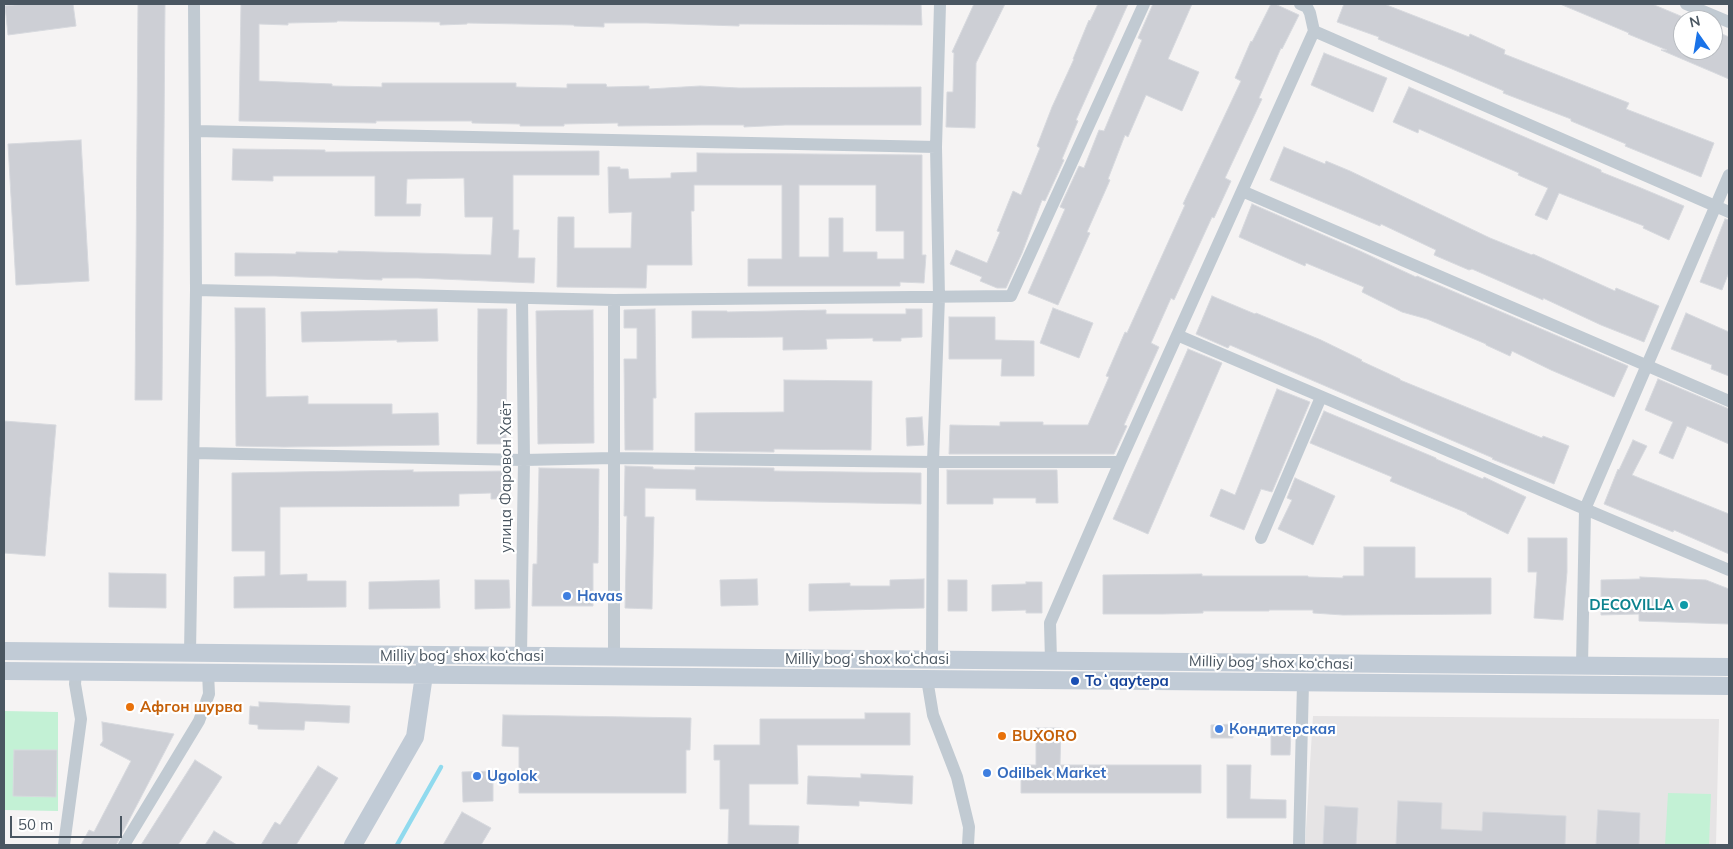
<!DOCTYPE html>
<meta charset="utf-8">
<style>
body{margin:0}
#map{position:relative;width:1733px;height:849px;overflow:hidden;background:#f5f3f3;font-family:Mulish,sans-serif}
canvas{display:block}
.frame{position:absolute;inset:0;border:5px solid #4a5661;pointer-events:none}
.north{position:absolute;left:1673px;top:10px;width:50px;height:50px;box-sizing:border-box;background:#fff;border:1px solid #b7bbc0;border-radius:50%;rotate:347deg;font-size:14px;font-weight:700;line-height:20px;text-align:center;color:#4a5661}
.north::after{content:'';display:block;margin:auto;width:18px;height:22px;background:#1a73e8;clip-path:polygon(50% 0,100% 100%,50% 72%,0 100%)}
.scale{position:absolute;left:10px;top:816px;width:112px;height:22px;box-sizing:border-box;border:2px solid #4a5661;border-top:0;padding-left:6px;font-size:15px;line-height:18px;white-space:nowrap;color:#4a5661;-webkit-text-stroke:4px #fff;paint-order:stroke}
</style>
<div id="map">
<canvas width="1733" height="849"></canvas>
<div class="frame"></div>
<div class="north">N</div>
<div class="scale">50 m</div>
</div>
<script>
const g = document.querySelector('canvas').getContext('2d');
g.lineJoin = 'round';
function fill(path, color) {
  g.fillStyle = color;
  g.fill(path, 'evenodd');
}
function poly(rows) {
  const path = new Path2D();
  for (const r of rows) {
    path.moveTo(r[0], r[1]);
    for (let i = 2; i < r.length; i += 2) path.lineTo(r[i], r[i + 1]);
  }
  return path;
}
function strokePath(path, color, width, dash) {
  g.strokeStyle = color;
  g.lineWidth = width;
  g.lineCap = dash ? 'butt' : 'round';
  g.setLineDash(dash || []);
  g.stroke(path);
}
function write(font, color, halo, rows, align = 'center') {
  g.font = font + ' Mulish,sans-serif';
  g.lineWidth = 4.5;
  g.setLineDash([]);
  g.textBaseline = 'middle';
  g.strokeStyle = halo;
  g.fillStyle = color;
  for (const [text, x, y, turn = 0] of rows) {
    g.save();
    g.translate(x, y);
    g.rotate((+turn || 0) * Math.PI / 180);
    g.textAlign = isNaN(turn) ? turn : align;
    if (halo) g.strokeText(text, 0, 0);
    g.fillText(text, 0, 0);
    g.restore();
  }
}
fill(poly([
 [1313,716,1719,719,1716,845,1305,845]
]), '#e6e4e5');
fill(poly([
 [4,711,58,712,58,811,4,810],
 [1668,793,1711,794,1709,845,1665,845]
]), '#c3f1d5');
strokePath(poly([
 [397,845,441,767]
]), '#90daee', 4.5);
const building = poly([
 [23,4,73,4,76,26,8,35,5,6,23,4],
 [138,4,165,4,162,400,135,400,138,4],
 [241,4,921,4,922,25,739,24,739,26,647,23,604,23,604,27,574,26,574,25,467,23,467,24,440,25,440,22,337,21,337,22,288,23,288,25,259,24,259,81,332,84,332,86,382,87,382,83,516,83,516,87,567,88,567,84,606,84,607,87,649,86,649,89,700,86,739,88,921,87,921,125,785,125,744,127,744,125,701,125,618,126,618,123,564,124,564,126,520,126,520,124,472,123,472,121,376,121,376,123,239,121,241,4],
 [974,4,1005,4,976,63,975,128,946,127,947,92,953,92,954,53,952,52,974,4],
 [1098,4,1128,4,1076,120,1078,121,1062,159,1064,160,1045,201,1042,200,1022,253,1006,288,997,288,980,281,982,277,950,264,956,250,987,263,1000,232,997,231,1013,191,1021,195,1040,148,1037,146,1052,107,1074,59,1073,59,1089,20,1090,21,1098,4],
 [1153,4,1192,4,1168,59,1199,72,1182,111,1146,95,1128,137,1125,135,1108,179,1110,180,1087,232,1090,233,1058,305,1028,293,1065,209,1060,207,1079,166,1084,168,1099,130,1104,131,1142,40,1138,38,1153,4],
 [1271,4,1275,4,1299,15,1282,49,1281,48,1259,98,1262,99,1225,178,1231,181,1214,218,1212,217,1174,300,1171,298,1151,343,1159,347,1124,425,1127,426,1114,454,949,454,950,425,1000,426,1000,422,1043,422,1043,425,1088,425,1109,377,1106,376,1125,332,1127,333,1185,205,1183,204,1241,81,1235,78,1251,41,1252,42,1271,4],
 [1344,4,1384,4,1469,37,1470,34,1505,50,1504,54,1629,103,1626,109,1714,143,1701,177,1625,146,1626,144,1571,121,1571,119,1503,93,1504,91,1452,69,1378,39,1379,37,1337,22,1344,4],
 [1560,4,1652,4,1683,17,1683,50,1713,50,1713,30,1729,37,1729,79,1661,50,1667,50,1628,34,1629,33,1560,4],
 [1324,53,1387,78,1373,112,1311,85,1324,53],
 [1409,87,1601,170,1601,172,1641,188,1684,206,1669,240,1643,228,1644,226,1559,193,1547,220,1535,215,1548,188,1518,175,1519,173,1419,129,1418,133,1393,122,1409,87],
 [81,140,89,281,16,285,8,144,81,140],
 [1284,147,1325,164,1326,161,1350,171,1490,238,1532,255,1533,254,1615,291,1616,288,1659,306,1644,342,1601,325,1543,298,1543,300,1472,269,1469,270,1434,255,1436,250,1381,224,1380,226,1270,180,1284,147],
 [233,149,325,150,325,152,599,151,599,175,513,175,513,230,519,230,518,258,535,258,534,283,418,278,382,278,382,280,275,276,235,276,235,253,296,254,296,252,338,253,338,251,491,255,493,217,465,217,464,178,407,179,406,204,421,204,420,216,375,216,375,176,273,176,273,181,232,180,233,149],
 [697,153,922,155,922,255,926,255,924,283,900,282,900,286,748,286,748,259,782,259,782,185,694,185,694,211,691,211,692,265,647,265,646,288,557,287,558,217,574,217,574,248,631,248,632,212,609,213,608,167,620,167,620,169,628,169,629,179,671,178,671,173,697,172,697,153],
 [799,185,876,185,876,231,904,231,904,259,877,259,877,252,843,252,843,218,829,218,829,257,799,257,799,185],
 [1252,204,1360,251,1416,277,1417,276,1443,287,1628,366,1614,397,1551,370,1512,351,1510,356,1486,345,1486,344,1427,319,1402,312,1362,292,1364,287,1306,263,1305,266,1239,237,1252,204],
 [1725,219,1729,220,1729,272,1722,290,1700,282,1725,219],
 [1212,296,1255,314,1256,313,1321,340,1362,360,1361,361,1400,379,1400,380,1542,438,1543,436,1569,446,1554,484,1492,459,1493,458,1230,345,1228,348,1196,334,1212,296],
 [235,308,265,308,266,397,308,396,308,404,392,404,392,414,438,413,439,445,284,447,236,446,235,308],
 [1053,308,1093,323,1079,358,1040,343,1053,308],
 [437,309,438,341,397,342,397,340,302,342,301,312,437,309],
 [478,309,507,309,506,444,477,444,478,309],
 [655,309,656,398,653,398,653,450,625,450,624,359,637,359,637,328,624,328,624,310,655,309],
 [906,309,922,309,922,337,901,338,901,341,873,341,873,338,826,339,827,349,783,350,783,337,692,338,692,311,727,311,727,312,826,310,826,314,906,314,906,309],
 [593,310,594,443,538,444,536,311,593,310],
 [1686,313,1729,332,1729,376,1711,369,1712,365,1671,349,1686,313],
 [949,317,995,317,995,340,1034,341,1034,376,1001,376,1002,359,949,359,949,317],
 [1188,349,1222,363,1148,534,1113,519,1188,349],
 [1658,379,1729,409,1729,444,1687,426,1673,459,1659,453,1673,422,1645,410,1658,379],
 [784,380,872,381,871,450,774,449,774,452,695,451,695,413,784,412,784,380],
 [1277,389,1310,402,1272,492,1261,489,1244,530,1210,516,1221,489,1235,495,1277,389],
 [1324,411,1436,458,1436,459,1483,479,1484,477,1526,497,1508,534,1467,514,1467,513,1390,481,1392,477,1310,443,1324,411],
 [922,417,924,445,907,446,906,418,922,417],
 [4,421,56,425,45,556,4,553,4,421],
 [1633,440,1647,446,1632,475,1729,514,1729,554,1674,530,1673,532,1604,504,1618,469,1619,470,1633,440],
 [625,466,653,467,653,469,695,470,695,467,774,468,774,471,921,473,921,504,696,500,696,489,645,488,645,517,654,517,652,609,625,608,627,516,624,516,625,466],
 [539,468,599,469,598,563,593,563,593,606,532,606,533,564,537,564,539,468],
 [413,470,413,472,508,471,509,499,491,499,491,493,459,494,459,506,280,507,280,575,307,574,307,581,346,581,346,607,234,608,234,577,265,576,265,551,232,551,232,473,413,470],
 [947,470,1057,470,1058,503,1036,503,1036,498,993,498,993,504,947,504,947,470],
 [1295,478,1335,496,1313,545,1278,529,1292,500,1287,498,1295,478],
 [1528,538,1567,538,1567,572,1563,620,1534,618,1537,572,1528,572,1528,538],
 [1364,547,1415,547,1415,578,1491,578,1491,614,1343,615,1313,613,1313,610,1269,610,1269,611,1203,611,1203,613,1163,614,1103,614,1103,575,1202,574,1202,576,1308,576,1308,577,1343,578,1343,576,1364,576,1364,547],
 [109,573,166,574,166,608,109,607,109,573],
 [1640,577,1706,580,1729,589,1729,624,1639,621,1639,614,1601,615,1601,580,1640,579,1640,577],
 [757,579,758,605,721,606,720,580,757,579],
 [924,579,924,608,809,611,809,584,850,583,850,586,890,586,890,580,924,579],
 [439,580,440,608,369,609,369,582,439,580],
 [475,580,509,580,510,608,475,609,475,580],
 [948,580,967,580,967,611,948,611,948,580],
 [1026,582,1042,582,1042,613,1026,613,1026,610,992,611,992,585,1026,584,1026,582],
 [259,702,350,706,349,723,305,721,304,730,258,729,258,725,249,724,250,706,259,707,259,702],
 [865,713,910,713,910,745,797,745,798,784,749,784,749,825,799,826,798,845,728,845,729,809,720,809,720,760,714,760,714,745,760,745,760,719,865,719,865,713],
 [503,715,691,718,690,750,686,750,686,793,519,793,519,747,502,746,503,715],
 [102,722,174,734,116,845,81,845,89,830,94,832,131,761,100,745,103,741,102,722],
 [1233,724,1233,738,1211,738,1211,725,1233,724],
 [1036,728,1061,728,1060,765,1201,765,1201,793,1021,793,1021,765,1036,765,1036,728],
 [1271,731,1291,731,1290,755,1271,755,1271,731],
 [14,750,57,750,56,797,13,796,14,750],
 [195,760,222,777,196,817,178,845,141,845,195,760],
 [1227,765,1251,765,1250,799,1286,800,1286,818,1227,818,1227,765],
 [318,766,338,778,296,845,261,845,275,822,280,825,318,766],
 [493,771,493,801,463,802,462,772,493,771],
 [861,774,913,776,912,804,859,801,859,806,807,804,808,776,861,778,861,774],
 [1398,801,1442,803,1441,829,1482,831,1483,812,1566,816,1565,845,1396,845,1398,801],
 [1325,806,1358,808,1356,845,1323,845,1325,806],
 [1598,810,1640,813,1639,845,1596,845,1598,810],
 [462,812,491,828,481,845,443,845,462,812],
 [214,831,237,845,205,845,214,831]
]);
fill(building, '#cdcfd5');
strokePath(building, '#d7d9de', 1);
strokePath(poly([
 [1686,4,1729,22],
 [1314,31,1729,212],
 [195,131,936,147],
 [1242,191,1729,401],
 [196,290,614,300,1011,296,1144,4],
 [1177,335,1585,509,1729,570],
 [194,453,524,460,613,458,933,462,1120,462],
 [1261,538,1321,397],
 [190,653,196,290,194,4],
 [521,656,524,460,522,298],
 [614,657,614,300],
 [932,660,933,462,939,297,936,147,940,4],
 [1051,661,1050,623,1120,462,1314,31,1310,13,1307,7,1300,4],
 [1582,666,1585,509,1729,175],
 [927,679,933,715,957,777,969,827,968,845],
 [64,845,81,719,75,684,76,672],
 [124,845,199,721,209,694,208,673],
 [1299,845,1303,683]
]), '#c1cad2', 12);
strokePath(poly([
 [4,651,1729,667],
 [4,671,1729,686],
 [353,845,415,737,424,675,425,664]
]), '#c1cbd6', 18);
for (const [x, y, r, color] of [
 [567,596,5,"#3f7fe0"],
 [1684,605,5,"#0f9aa8"],
 [1075,681,5,"#1a4fb4"],
 [130,707,5,"#e8710a"],
 [1219,729,5,"#3f7fe0"],
 [1002,736,5,"#e8710a"],
 [987,773,5,"#3f7fe0"],
 [477,776,5,"#3f7fe0"]
]) {
  const dot = new Path2D();
  dot.arc(x, y, r, 0, 2 * Math.PI);
  g.fillStyle = color;
  g.fill(dot);
  strokePath(dot, '#fff', 2);
}
write('15px', '#4a5661', '#fff', [
 ["улица Фаровон Хаёт",506,477,-90],
 ["Milliy bog‘ shox ko‘chasi",462,656],
 ["Milliy bog‘ shox ko‘chasi",867,659],
 ["Milliy bog‘ shox ko‘chasi",1271,663,1]
]);
write('bold 15px', '#366cbe', '#fff', [
 ["Havas",577,596],
 ["Кондитерская",1229,729],
 ["Odilbek Market",997,773],
 ["Ugolok",487,776]
], 'left');
write('bold 15px', '#0d838f', '#fff', [
 ["DECOVILLA",1674,605]
], 'right');
write('bold 15px', '#164399', '#fff', [
 ["Toʻqaytepa",1085,681]
], 'left');
write('bold 15px', '#c56008', '#fff', [
 ["Афгон шурва",140,707],
 ["BUXORO",1012,736]
], 'left');
</script>
